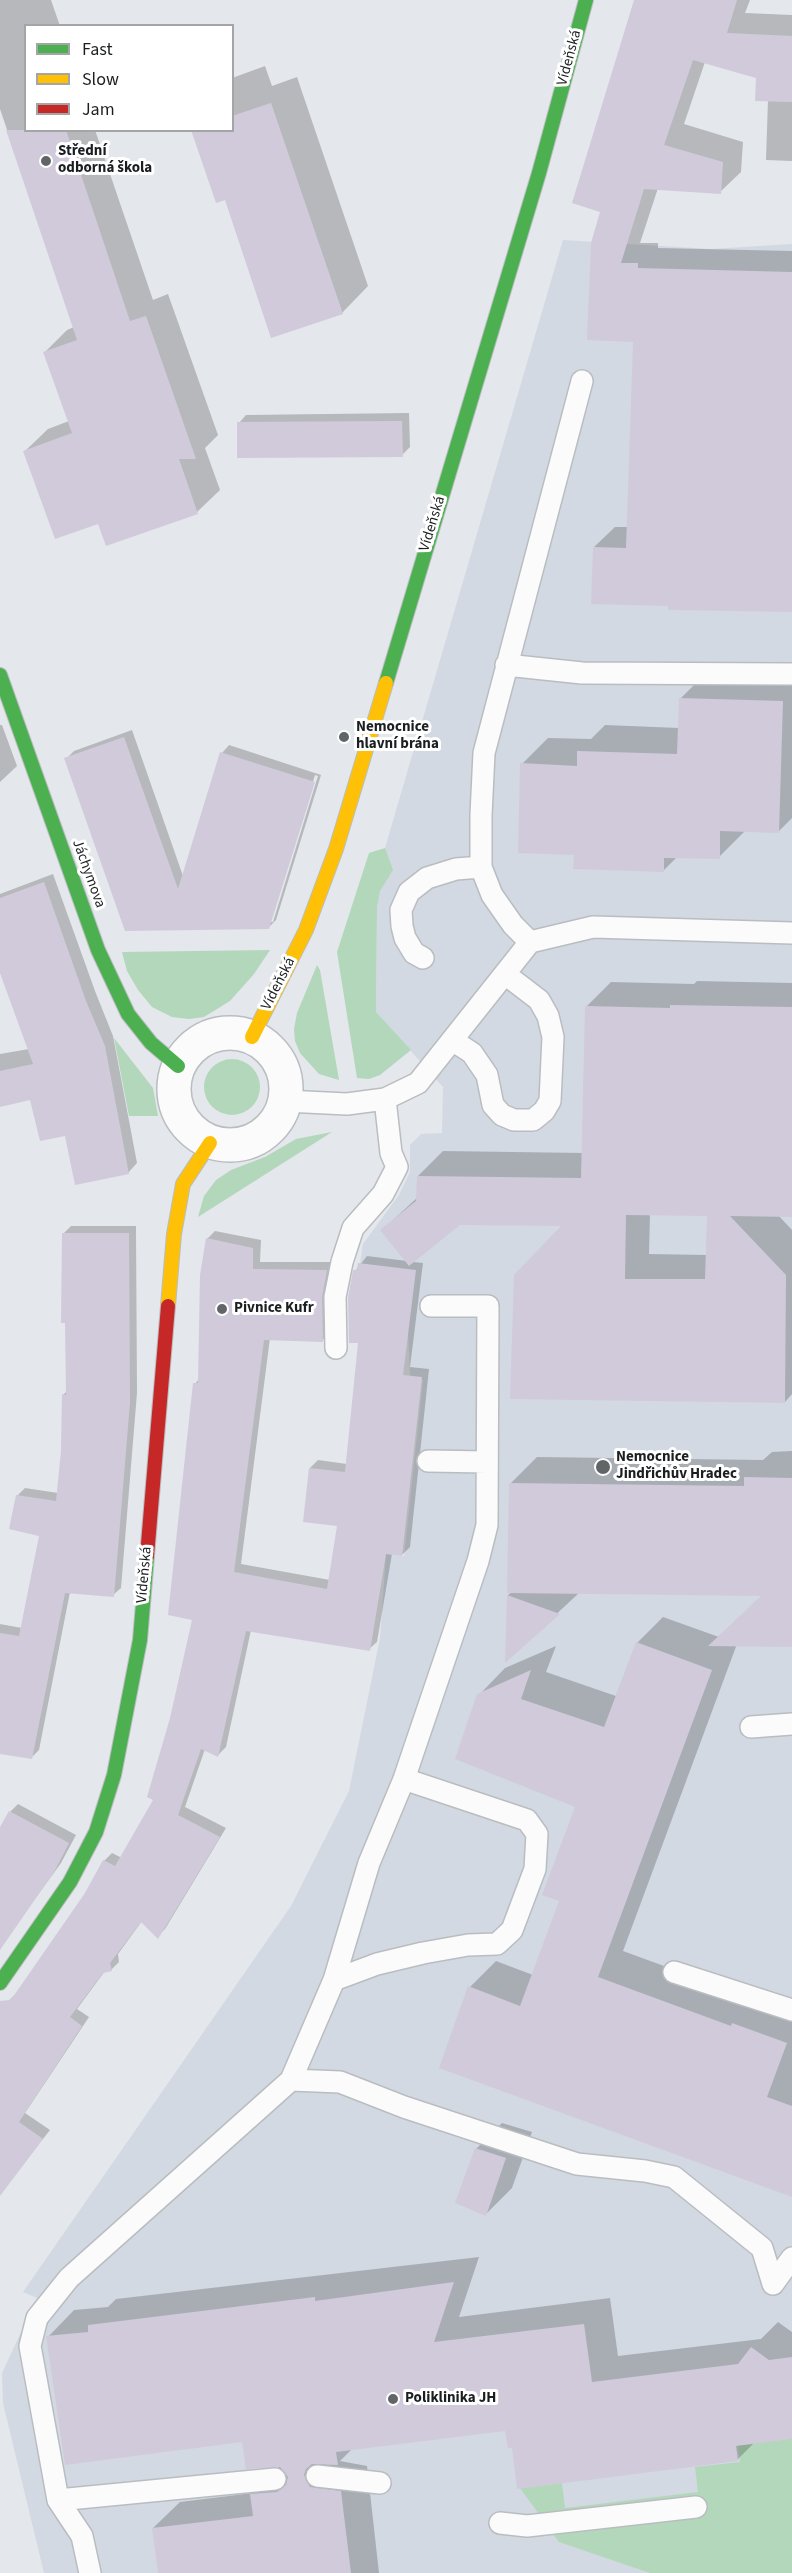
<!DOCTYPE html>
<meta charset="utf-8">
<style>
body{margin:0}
#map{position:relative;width:792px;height:2573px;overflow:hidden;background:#e4e7eb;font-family:"Source Sans 3",sans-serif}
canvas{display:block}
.legend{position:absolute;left:24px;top:24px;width:210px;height:108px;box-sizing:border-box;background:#fff;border:2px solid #a4a5a6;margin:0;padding:8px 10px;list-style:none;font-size:18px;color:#1c1f21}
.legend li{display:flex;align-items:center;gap:12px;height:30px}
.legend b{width:30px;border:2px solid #a4a5a6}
</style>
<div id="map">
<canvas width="792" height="2573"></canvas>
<ul class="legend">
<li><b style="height:8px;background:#4caf50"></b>Fast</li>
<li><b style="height:8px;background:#ffc107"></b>Slow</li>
<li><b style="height:8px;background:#c62828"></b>Jam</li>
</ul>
</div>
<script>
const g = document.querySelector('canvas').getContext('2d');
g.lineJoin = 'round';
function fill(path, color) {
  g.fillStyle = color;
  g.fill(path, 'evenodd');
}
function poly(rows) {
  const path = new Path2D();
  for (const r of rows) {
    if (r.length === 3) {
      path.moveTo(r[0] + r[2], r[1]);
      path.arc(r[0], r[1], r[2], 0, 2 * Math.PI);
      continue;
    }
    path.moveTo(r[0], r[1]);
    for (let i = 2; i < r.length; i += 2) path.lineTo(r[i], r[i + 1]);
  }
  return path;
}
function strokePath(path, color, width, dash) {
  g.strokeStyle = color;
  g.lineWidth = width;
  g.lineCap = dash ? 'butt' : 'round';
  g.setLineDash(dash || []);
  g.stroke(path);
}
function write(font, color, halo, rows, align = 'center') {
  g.font = font + ' "Source Sans 3",sans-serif';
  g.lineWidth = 6;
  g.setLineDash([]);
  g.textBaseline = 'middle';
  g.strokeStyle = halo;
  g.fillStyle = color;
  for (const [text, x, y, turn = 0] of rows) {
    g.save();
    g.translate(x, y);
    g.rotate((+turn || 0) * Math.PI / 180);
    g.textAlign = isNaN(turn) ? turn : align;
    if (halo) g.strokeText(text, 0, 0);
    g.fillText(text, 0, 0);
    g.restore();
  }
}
fill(poly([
 [563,240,711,249,792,244,792,2573,44,2573,3,2403,2,2373,37,2298,23,2292,291,1906,349,1791,380,1638,386,1554,404,1556,423,1380,410,1376,408,1334,350,1327,363,1244,399,1195,410,1172,410,1145,421,1134,442,1133,443,1087,376,1012,377,907,385,848]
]), '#d2d9e2');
fill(poly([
 [385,848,393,870,380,891,377,907,376,1012,411,1050,380,1075,369,1079,357,1078,337,952,369,853],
 [270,950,254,974,230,1001,204,1017,189,1019,172,1017,152,1007,138,990,127,971,122,952],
 [317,965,320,970,339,1080,319,1074,300,1053,295,1041,294,1029,297,1013],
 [114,1038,153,1088,158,1116,129,1116],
 [232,1087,28],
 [332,1132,198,1217,204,1196,216,1180,231,1170,265,1157,296,1139],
 [734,2422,792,2439,792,2573,650,2573,559,2542,520,2488,562,2483,565,2508,698,2492,695,2467,740,2462]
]), '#b3d7bb');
fill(poly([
 [0,0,51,0,60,26,26,26,26,130,95,130,153,300,168,294,218,435,205,448,220,490,197,512,99,522,25,451,48,429,69,421,45,352,67,330,74,327,0,109],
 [636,0,750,0,745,13,792,15,792,161,766,160,768,100,757,77,705,62,684,124,743,142,741,172,720,192,658,188,640,243,658,243,658,248,792,251,792,611,670,604,594,547,615,527,628,527,634,340,602,211],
 [265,66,272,86,297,77,368,286,342,313,232,130,232,78],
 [409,413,410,447,402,455,239,423,246,415],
 [706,673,792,675,792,818,779,831,746,830,719,857,677,857,664,870,576,853,522,764,548,738,591,739,605,725,679,728,680,699],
 [0,725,2,725,17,766,0,782],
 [132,730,183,876,222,753,229,745,321,775,276,920,268,928,126,930,66,759,74,751],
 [315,775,318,776,273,922,269,922],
 [53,874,95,991,113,1036,137,1163,128,1173,66,1135,31,1098,0,1105,0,1054,29,1049,0,968,0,894],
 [697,981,792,983,792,1216,778,1215,792,1230,792,1394,785,1402,511,1398,565,1224,459,1223,413,1262,423,1263,410,1367,429,1369,410,1547,402,1555,392,1554,377,1642,369,1649,251,1630,226,1747,218,1755,205,1749,185,1807,226,1828,165,1929,158,1936,142,1921,118,1954,119,1962,111,1970,105,1971,77,2009,89,2017,25,2113,50,2130,6,2186,0,2181,0,2029,87,1893,104,1861,112,1853,122,1858,155,1799,194,1619,195,1384,199,1379,207,1239,215,1231,261,1240,260,1262,334,1262,330,1332,323,1340,270,1338,241,1564,330,1580,339,1524,310,1468,318,1460,347,1464,360,1342,355,1271,367,1256,407,1261,382,1230,418,1197,418,1176,443,1151,583,1153,586,1007,611,982,694,984],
 [650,1214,709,1215,707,1255,649,1254],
 [71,1226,136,1226,137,1393,121,1588,113,1595,70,1592,39,1750,31,1758,0,1752,0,1624,22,1628,41,1535,17,1496,25,1488,58,1493,62,1451,63,1395,67,1391,64,1233],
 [792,1451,792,1645,737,1644,623,1951,757,2000,792,2010,792,2195,470,1987,496,1961,533,1975,561,1900,577,1806,479,1695,505,1668,556,1646,546,1672,616,1696,637,1643,663,1617,719,1637,763,1595,579,1593,507,1660,508,1595,512,1592,511,1483,537,1457,763,1460,772,1452],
 [18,1804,76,1835,61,1863,0,1947,0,1830,10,1812],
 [502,2123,532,2132,512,2188,486,2214,476,2149],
 [479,2257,459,2317,610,2298,618,2356,761,2339,778,2322,792,2332,792,2437,755,2442,737,2460,513,2446,507,2429,353,2448,340,2461,367,2466,379,2573,160,2573,153,2528,180,2502,253,2493,279,2467,243,2441,48,2337,74,2310,108,2307,116,2299]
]), '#0003');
fill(poly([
 [634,0,737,0,727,33,792,36,792,102,755,101,756,78,693,60,664,145,723,162,721,194,644,189,621,263,638,263,638,268,792,272,792,612,668,610,668,606,591,604,593,547,626,548,633,342,587,340,591,243,600,212,572,203],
 [271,103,343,314,271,338,225,200,216,203,191,130,232,130,232,116],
 [6,130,66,130,130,321,146,316,196,459,179,459,198,514,106,546,98,524,55,539,23,451,72,433,43,352,77,340],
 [402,421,403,457,237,458,237,422],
 [679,698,783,701,779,833,720,831,720,859,664,858,664,872,573,869,574,855,518,853,520,763,577,766,577,751,677,754],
 [124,737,178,889,220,752,315,782,269,929,125,931,64,758],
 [44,882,86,1001,105,1046,129,1174,75,1185,65,1136,40,1141,30,1100,0,1107,0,1071,33,1064,0,973,0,898],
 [670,1005,792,1007,792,1217,730,1216,786,1275,785,1403,510,1399,514,1275,561,1226,460,1225,409,1266,380,1230,416,1201,417,1176,581,1178,585,1006,670,1008],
 [626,1215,707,1216,705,1279,625,1279],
 [62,1233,129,1233,130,1402,114,1597,65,1593,32,1759,0,1754,0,1633,19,1636,39,1536,9,1529,16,1495,56,1501,61,1451,62,1394,66,1395,65,1323,61,1323],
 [206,1238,253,1248,253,1269,327,1270,322,1297,323,1342,264,1340,234,1572,327,1589,337,1526,303,1522,309,1468,345,1472,358,1343,349,1343,348,1298,353,1270,357,1270,358,1263,416,1270,403,1375,422,1377,402,1556,386,1554,370,1651,246,1631,218,1757,201,1749,178,1815,220,1837,158,1939,141,1922,110,1963,112,1971,103,1973,70,2017,82,2026,19,2122,43,2139,0,2196,0,2001,9,2000,15,1994,85,1893,103,1860,115,1866,153,1800,147,1797,170,1718,192,1620,168,1615,193,1383,198,1383,200,1275],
 [744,1477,792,1478,792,1647,708,1646,761,1596,507,1593,509,1483,744,1486],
 [507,1595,560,1614,505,1663],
 [636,1642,712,1670,598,1977,731,2026,732,2023,787,2043,767,2097,792,2106,792,2197,439,2068,468,1986,520,2006,559,1901,542,1895,575,1807,455,1759,477,1694,531,1670,521,1699,604,1727],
 [9,1811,69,1843,54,1872,0,1950,0,1827],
 [475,2148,506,2158,486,2216,455,2203],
 [454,2282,434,2342,584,2324,592,2382,738,2364,751,2347,769,2360,792,2357,792,2439,736,2446,738,2461,517,2489,512,2448,508,2448,505,2431,336,2452,338,2465,312,2464,306,2469,304,2475,310,2487,341,2491,351,2573,158,2573,152,2528,253,2516,250,2494,277,2492,286,2485,288,2477,280,2467,246,2469,242,2442,65,2465,46,2336,88,2332,88,2325,315,2297,315,2301]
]), '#d1cadb');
const lane = poly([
 [506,665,582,673,792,674],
 [530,942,513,925,492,895,481,867,481,815,484,753,582,381],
 [423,958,414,953,405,938,402,926,401,910,409,892,427,878,456,869,481,867],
 [452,1040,472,1053,487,1075,493,1105,502,1115,514,1120,533,1120,544,1111,550,1101,553,1037,548,1016,539,1000,505,974],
 [285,1101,347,1104,385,1099,418,1083,530,942,593,927,792,933],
 [336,1348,335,1297,342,1262,353,1228,383,1194,397,1167,391,1153,385,1099],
 [428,1461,487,1462],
 [751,1727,792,1724],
 [674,1972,792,2010],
 [334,1980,377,1964,423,1953,468,1945,497,1944,512,1930,535,1869,537,1834,527,1820,404,1779],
 [291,2080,334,1980,369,1863,404,1779,478,1561,487,1525,488,1306,431,1306],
 [773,2284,792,2258],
 [317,2476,380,2483],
 [58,2500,275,2479],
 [500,2523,527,2526,696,2507],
 [90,2573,82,2536,58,2500,30,2346,37,2318,69,2278,291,2080,340,2082,404,2107,577,2164,645,2171,674,2177,762,2248,773,2284]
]);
const street = poly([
 [230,1089,56]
]);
const fast = poly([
 [0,675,98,950,128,1014,151,1043,178,1066],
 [386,683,539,173,586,0],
 [0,1983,70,1882,96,1832,114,1775,140,1640,147,1556]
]);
const slow = poly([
 [252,1037,306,930,336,849,386,683],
 [168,1306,174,1234,183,1184,210,1143]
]);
const jam = poly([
 [147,1556,168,1306]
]);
strokePath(lane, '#babdc0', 24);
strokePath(street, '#babdc0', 36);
strokePath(fast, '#babdc0', 16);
strokePath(slow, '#babdc0', 16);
strokePath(jam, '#babdc0', 16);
strokePath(lane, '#fbfbfc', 21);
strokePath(street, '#fbfbfc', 33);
strokePath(fast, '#4caf50', 14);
strokePath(slow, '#ffc107', 14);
strokePath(jam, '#c62828', 14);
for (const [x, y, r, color] of [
 [46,161,6,"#626568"],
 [344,737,6,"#626568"],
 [222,1309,6,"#626568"],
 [603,1467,8,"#626568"],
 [393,2399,6,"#626568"]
]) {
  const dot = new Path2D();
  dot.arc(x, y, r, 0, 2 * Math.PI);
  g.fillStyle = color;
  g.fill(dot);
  strokePath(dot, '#fff', 2);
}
write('15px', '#1c1f21', '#fff', [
 ["Vídeňská",570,58,-75],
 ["Vídeňská",433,524,-73],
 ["Jáchymova",88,874,70],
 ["Vídeňská",279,984,-63],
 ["Vídeňská",145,1575,-85]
]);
write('bold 15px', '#1c1f21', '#fff', [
 ["Střední",58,152],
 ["odborná škola",58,169],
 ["Nemocnice",356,728],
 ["hlavní brána",356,745],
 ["Pivnice Kufr",234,1309],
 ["Nemocnice",616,1458],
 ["Jindřichův Hradec",616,1475],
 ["Poliklinika JH",405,2399]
], 'left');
</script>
